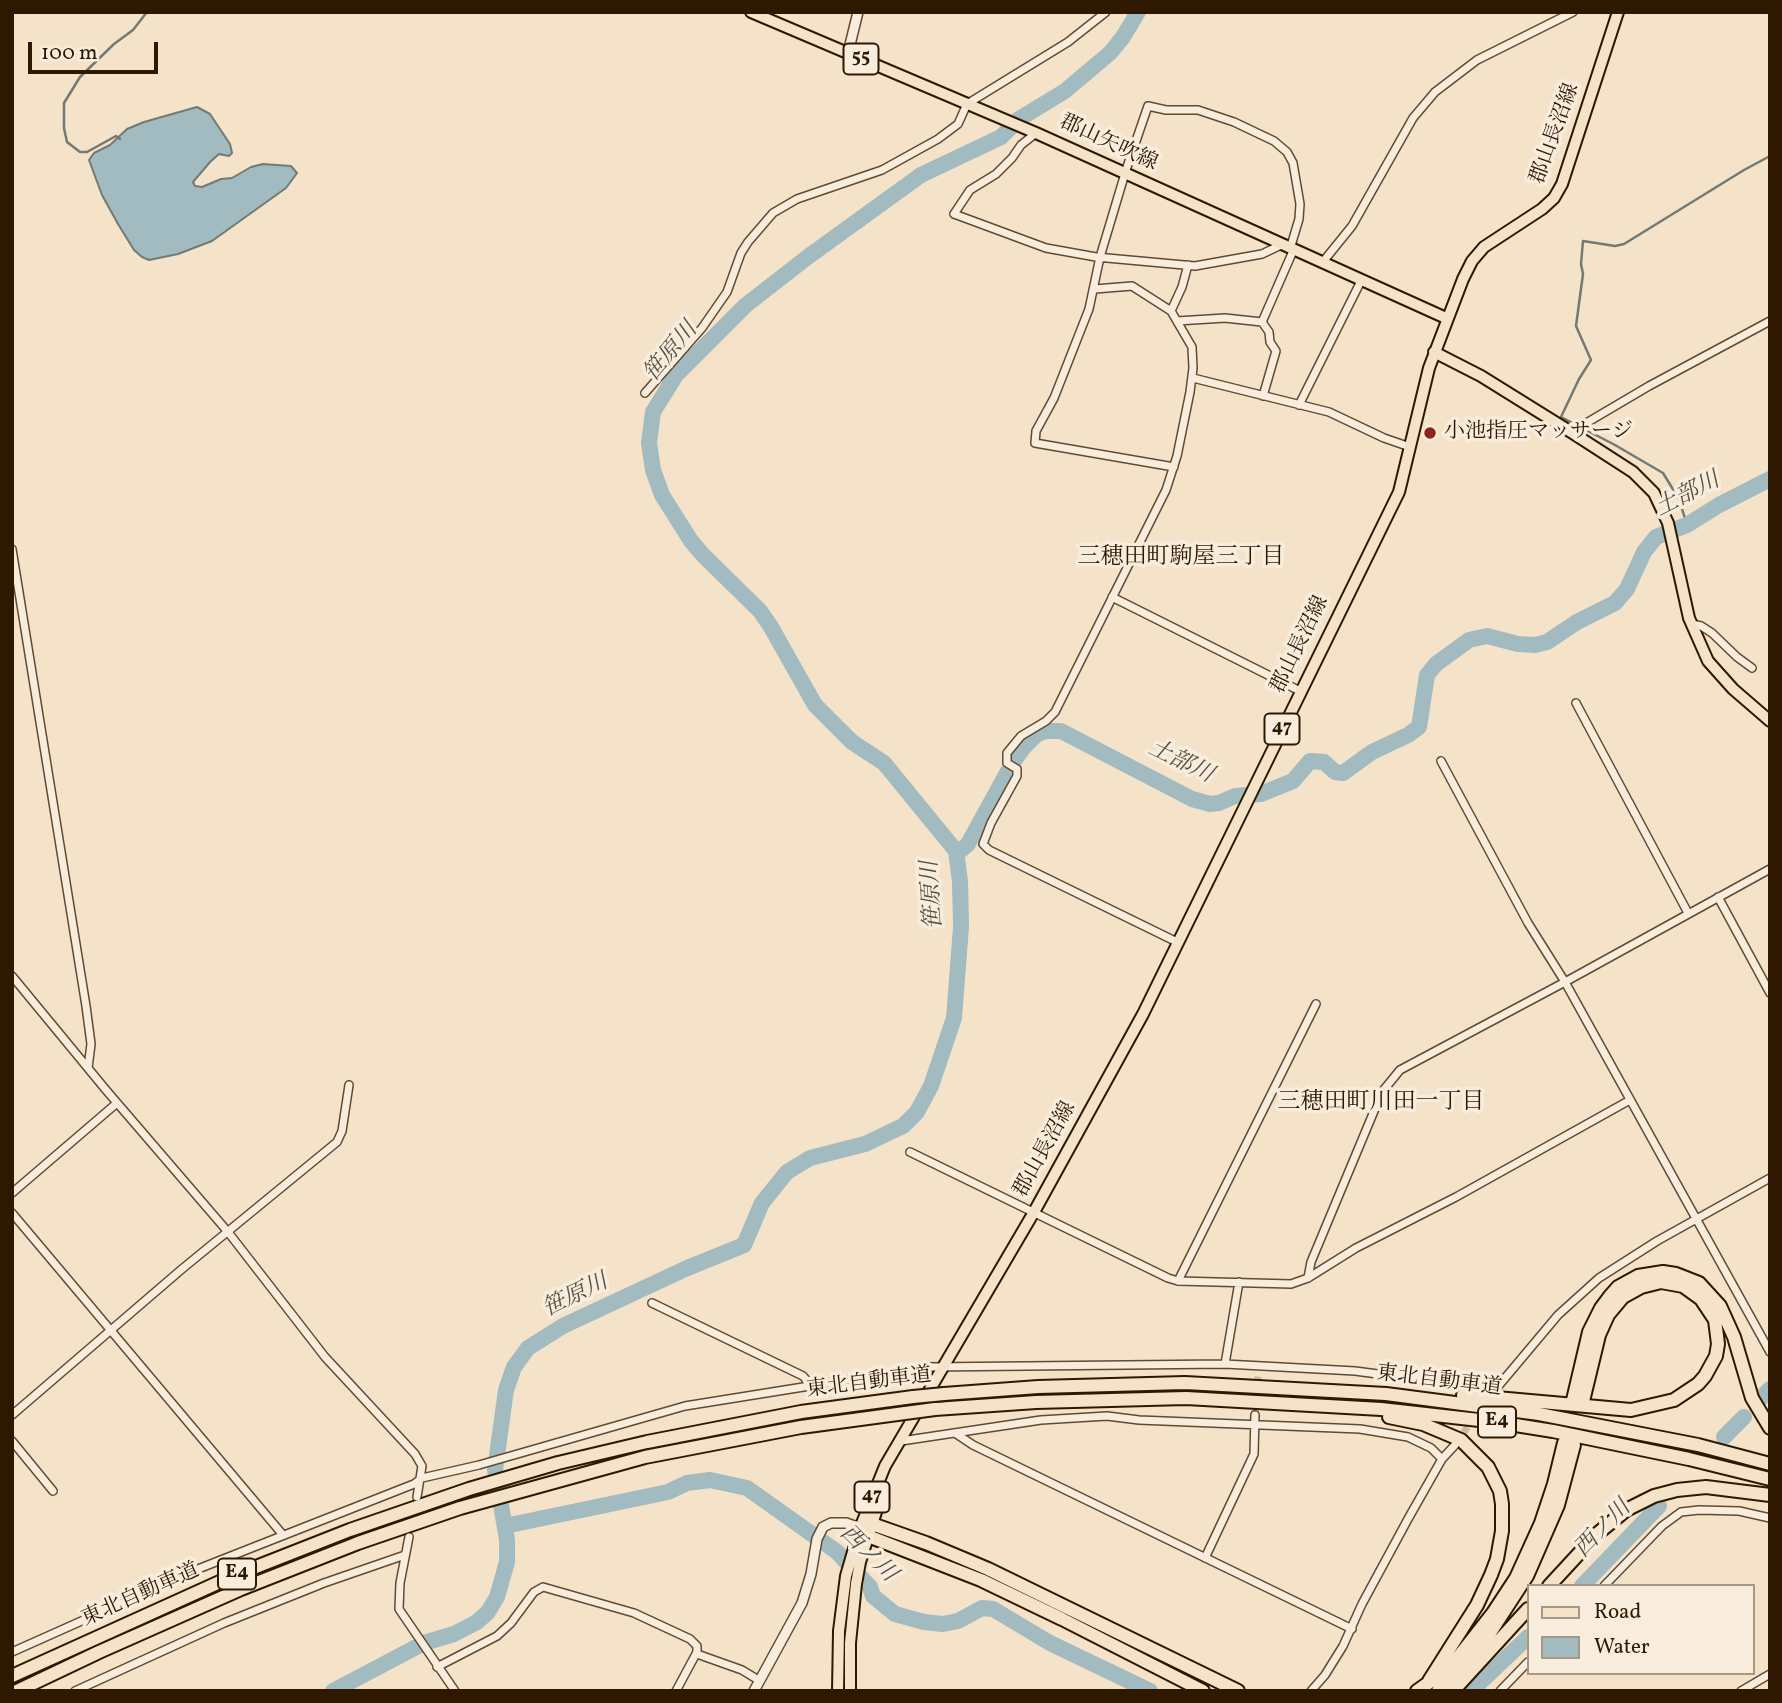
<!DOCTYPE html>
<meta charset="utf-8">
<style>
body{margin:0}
#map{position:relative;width:1782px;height:1703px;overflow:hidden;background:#f4e2c9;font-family:Vollkorn,serif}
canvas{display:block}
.frame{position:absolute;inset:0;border:14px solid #2e1900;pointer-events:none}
.legend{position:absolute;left:1527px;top:1584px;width:228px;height:91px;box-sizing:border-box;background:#f8ecdc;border:2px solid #a79884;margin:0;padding:9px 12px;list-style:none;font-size:21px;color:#2e1900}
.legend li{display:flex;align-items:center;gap:14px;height:35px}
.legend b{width:35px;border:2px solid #a79884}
.scale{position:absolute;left:28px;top:42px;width:130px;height:32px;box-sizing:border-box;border:4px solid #2e1900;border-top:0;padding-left:9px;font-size:21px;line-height:24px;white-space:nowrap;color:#2e1900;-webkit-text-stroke:5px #f8ecdc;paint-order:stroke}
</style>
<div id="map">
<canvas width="1782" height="1703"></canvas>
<div class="frame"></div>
<ul class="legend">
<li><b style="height:9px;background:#f4e2c9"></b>Road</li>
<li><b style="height:19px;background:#a1bbc1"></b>Water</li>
</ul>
<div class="scale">100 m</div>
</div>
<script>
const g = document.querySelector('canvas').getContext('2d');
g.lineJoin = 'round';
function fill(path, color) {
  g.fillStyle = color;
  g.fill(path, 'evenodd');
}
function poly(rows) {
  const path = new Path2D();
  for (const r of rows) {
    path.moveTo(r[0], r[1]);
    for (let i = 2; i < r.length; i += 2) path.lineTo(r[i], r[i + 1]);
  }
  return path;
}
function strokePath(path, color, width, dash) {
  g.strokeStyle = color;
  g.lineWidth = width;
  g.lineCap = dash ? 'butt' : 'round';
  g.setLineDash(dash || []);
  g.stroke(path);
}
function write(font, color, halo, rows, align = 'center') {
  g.font = font + ' Vollkorn,"Noto Serif JP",serif';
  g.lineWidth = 7;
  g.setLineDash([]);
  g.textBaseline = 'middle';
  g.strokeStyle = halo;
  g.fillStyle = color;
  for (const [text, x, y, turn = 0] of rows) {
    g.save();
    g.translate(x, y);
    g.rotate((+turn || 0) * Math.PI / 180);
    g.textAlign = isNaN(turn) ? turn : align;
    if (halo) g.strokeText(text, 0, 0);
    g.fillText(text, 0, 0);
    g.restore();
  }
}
const water = poly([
 [197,107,210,114,230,144,232,153,229,156,219,154,210,162,193,182,195,186,202,187,221,179,232,178,251,167,263,164,291,166,297,173,286,188,212,241,178,254,149,260,142,257,134,250,118,224,102,195,89,160,94,153,110,145,127,129,144,122,197,107]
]);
fill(water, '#a1bbc1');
strokePath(water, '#737a74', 2);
strokePath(poly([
 [120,139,116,136,87,152,80,152,67,142,64,128,64,103,80,77,114,44,133,30,147,12],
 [1687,525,1679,499,1663,473,1615,445,1561,417,1579,379,1591,360,1576,326,1583,274,1581,264,1583,241,1615,246,1624,244,1744,170,1770,156]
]), '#737a74', 2.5);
strokePath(poly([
 [956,851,960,851,968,844,1013,762,1024,747,1036,735,1045,731,1061,731,1192,799,1210,804,1219,803,1235,796,1261,794,1293,781,1310,761,1324,762,1335,772,1343,773,1372,752,1408,735,1419,727,1427,675,1436,664,1469,640,1487,636,1518,644,1535,645,1547,642,1577,622,1615,603,1627,589,1644,552,1656,537,1687,525,1719,505,1770,479],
 [1760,1399,1770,1389],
 [1724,1437,1744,1417],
 [505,1526,668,1492,687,1483,710,1480,747,1488,837,1552,870,1587,873,1596,895,1614,924,1622,943,1624,958,1621,982,1608,993,1609,1050,1643,1150,1691],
 [1582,1586,1659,1506],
 [333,1691,424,1643,454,1634,477,1622,488,1612,497,1597,507,1562,507,1540,495,1470,506,1390,514,1367,528,1348,563,1326,685,1269,744,1245,762,1203,787,1172,810,1158,865,1144,903,1126,917,1112,931,1086,954,1018,961,927,960,881,956,851,884,763,852,742,815,705,771,627,760,611,703,555,691,541,662,495,653,470,649,443,653,412,676,375,746,305,809,256,921,175,1001,137,1019,119,1065,91,1110,53,1123,37,1138,12],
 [1471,1691,1528,1637]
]), '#a1bbc1', 16);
strokePath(poly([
 [1255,1415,1258,1376],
 [1457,1441,1473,1420]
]), '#ccbaa1', 7, [7, 3.5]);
const minor = poly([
 [1036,133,1021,145,1012,158,996,174,970,190,954,214,1046,248,1096,257,1195,266,1262,254,1281,245],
 [1322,263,1352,226,1413,118,1435,92,1477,60,1573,12],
 [1095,289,1132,286,1171,311,1192,347,1193,368,1190,392,1177,456,1166,490,1055,712,1046,721,1021,736,1007,753,1007,763,1017,769,1017,776,991,823,983,844,989,850,1179,943],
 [1171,311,1182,287,1188,265],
 [1177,321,1225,318,1262,322,1293,251],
 [1262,322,1269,332,1270,342,1276,351,1263,396],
 [1193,378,1329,412,1384,438,1410,447],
 [645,393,702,328,727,292,741,253,748,242,773,213,797,199,882,170,938,139,958,124,967,104,1068,42,1106,12],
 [1299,405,1361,281],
 [1571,432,1649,386,1770,321],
 [1174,467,1035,443,1036,431,1054,398,1089,309,1100,257,1126,170,1148,106,1166,110,1198,110,1234,122,1274,141,1287,152,1293,163,1300,204,1299,219,1290,249],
 [12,549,86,1006,91,1044,88,1068],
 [1112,597,1300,691],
 [1692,624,1701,626,1712,633,1737,657,1752,668],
 [1576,703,1688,913],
 [1441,761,1528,923,1565,982,1770,1352],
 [1718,897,1770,993],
 [12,976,106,1090,228,1232,325,1357,415,1454,422,1466,417,1497],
 [910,1152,1168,1278,1178,1281,1291,1284,1308,1278,1356,1248,1456,1197,1630,1100],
 [12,1193,117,1103],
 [12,1213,283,1535],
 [1308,1278,1311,1262,1382,1092,1400,1070,1565,982,1770,869],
 [1178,1281,1316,1004],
 [652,1303,803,1376,811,1385],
 [1225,1364,1239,1282],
 [1495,1390,1558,1315,1599,1278,1657,1241,1770,1178],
 [12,1415,182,1269,337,1142,342,1131,349,1085],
 [955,1433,973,1445,1352,1629],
 [12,1441,53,1491],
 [901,1441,1041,1420,1107,1416,1139,1420,1360,1429,1408,1437,1431,1448,1442,1459],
 [409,1537,400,1583,399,1609,455,1691],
 [1205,1558,1254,1454,1255,1415],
 [1604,1586,1662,1526,1681,1512,1699,1510,1739,1511,1770,1518],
 [12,1652,198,1569,414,1484,422,1478,479,1465,685,1406,928,1367,1225,1364,1355,1371,1393,1376,1478,1380,1505,1378],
 [697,1654,742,1670,760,1681],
 [437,1667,497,1636,511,1623,534,1592,543,1587,634,1613,690,1639,697,1646,697,1652,676,1691],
 [75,1691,224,1623,324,1583,405,1555],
 [1311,1691,1325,1675,1343,1646,1362,1604,1408,1519,1442,1459,1455,1445],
 [1500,1691,1528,1662],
 [1741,1691,1770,1674]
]);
const tertiary = poly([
 [848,53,858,12],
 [754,1691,802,1603,811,1574,817,1539,823,1527,831,1523,846,1523,860,1528]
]);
const primary = poly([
 [751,12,1036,133,1446,318],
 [1434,352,1481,376,1571,432,1633,472,1654,493,1668,523,1689,618,1708,661,1733,689,1770,721],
 [838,1691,839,1631,846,1576,860,1528,885,1466,1034,1212,1143,1014,1399,492,1429,368,1463,279,1472,261,1484,247,1542,209,1554,198,1562,184,1618,12],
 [850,1691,850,1643,856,1584,860,1562,883,1490]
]);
const motorway = poly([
 [944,1394,1038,1387,1185,1383,1386,1394,1539,1414,1698,1445,1770,1464],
 [1463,1395,1631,1410,1674,1400,1698,1384,1705,1376,1716,1356,1718,1344,1715,1320,1701,1299,1683,1286,1661,1282,1641,1287,1623,1297,1608,1315,1599,1335,1583,1401],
 [1573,1400,1589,1332,1601,1308,1610,1296,1618,1287,1638,1276,1663,1272,1676,1274,1699,1283,1720,1306,1734,1337,1752,1398,1770,1428],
 [935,1409,1036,1402,1186,1398,1381,1409,1497,1422,1553,1431,1689,1459,1770,1479],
 [1389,1417,1423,1424,1461,1440,1488,1467,1500,1491,1502,1504,1502,1531,1497,1559,1491,1575,1477,1605,1429,1681],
 [1549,1586,1597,1534,1626,1510,1654,1496,1677,1490,1706,1487,1770,1495],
 [12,1676,233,1576,350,1530,469,1489,558,1463,647,1442,801,1412,913,1397],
 [17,1691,99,1652,241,1589,358,1543,460,1508,645,1457,801,1427,905,1413],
 [1203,1691,1062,1619,981,1580,868,1536,860,1528,872,1524,926,1543,988,1569,1238,1691],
 [1417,1691,1444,1672,1456,1660,1493,1613,1516,1578,1541,1523,1554,1484,1564,1443],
 [1438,1691,1490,1633,1527,1576,1558,1505,1574,1445],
 [1453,1691,1528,1609]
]);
strokePath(minor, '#604b32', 10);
strokePath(tertiary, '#604b32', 12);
strokePath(primary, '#2e1900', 14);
strokePath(motorway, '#2e1900', 16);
strokePath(minor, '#f8ecdc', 7);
strokePath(tertiary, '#f8ecdc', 9);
strokePath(primary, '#f4e2c9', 10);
strokePath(motorway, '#f4e2c9', 12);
const motorwayBridge = poly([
 [913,1397,944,1394],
 [905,1413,935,1409]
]);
strokePath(motorwayBridge, '#2e1900', 16, []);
strokePath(motorwayBridge, '#f4e2c9', 12);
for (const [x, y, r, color] of [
 [1430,433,7,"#8f2418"]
]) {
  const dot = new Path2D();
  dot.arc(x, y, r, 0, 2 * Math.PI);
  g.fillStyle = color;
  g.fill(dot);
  strokePath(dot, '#f8ecdc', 2.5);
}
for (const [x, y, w] of [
 [861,59,35],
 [1282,729,35],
 [1497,1422,38],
 [872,1497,35],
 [237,1574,38]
]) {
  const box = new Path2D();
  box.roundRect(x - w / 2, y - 15.5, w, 31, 5);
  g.fillStyle = '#f8ecdc';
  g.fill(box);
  strokePath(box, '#2e1900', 2);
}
write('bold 19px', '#2e1900', null, [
 ["55",861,59],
 ["47",1282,729],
 ["E4",1497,1422],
 ["47",872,1497],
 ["E4",237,1574]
]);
write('21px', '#2e1900', '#f8ecdc', [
 ["郡山長沼線",1556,134,-70],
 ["郡山矢吹線",1108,144,25],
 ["郡山長沼線",1301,645,-64],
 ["郡山長沼線",1046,1150,-61],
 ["東北自動車道",1439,1382,7],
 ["東北自動車道",869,1384,-7],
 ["東北自動車道",141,1596,-24]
]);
write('21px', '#2e1900', '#f8ecdc', [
 ["小池指圧マッサージ",1444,433]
], 'left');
write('italic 23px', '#565244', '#f8ecdc', [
 ["笹原川",672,353,-50],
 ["土部川",1688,496,-27],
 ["土部川",1180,763,26],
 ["笹原川",934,895,-94],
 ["笹原川",576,1297,-26],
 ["西ノ川",1604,1530,-46],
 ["西ノ川",867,1555,45]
]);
write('23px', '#2e1900', '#f8ecdc', [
 ["三穂田町駒屋三丁目",1181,559],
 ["三穂田町川田一丁目",1381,1104]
]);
</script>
